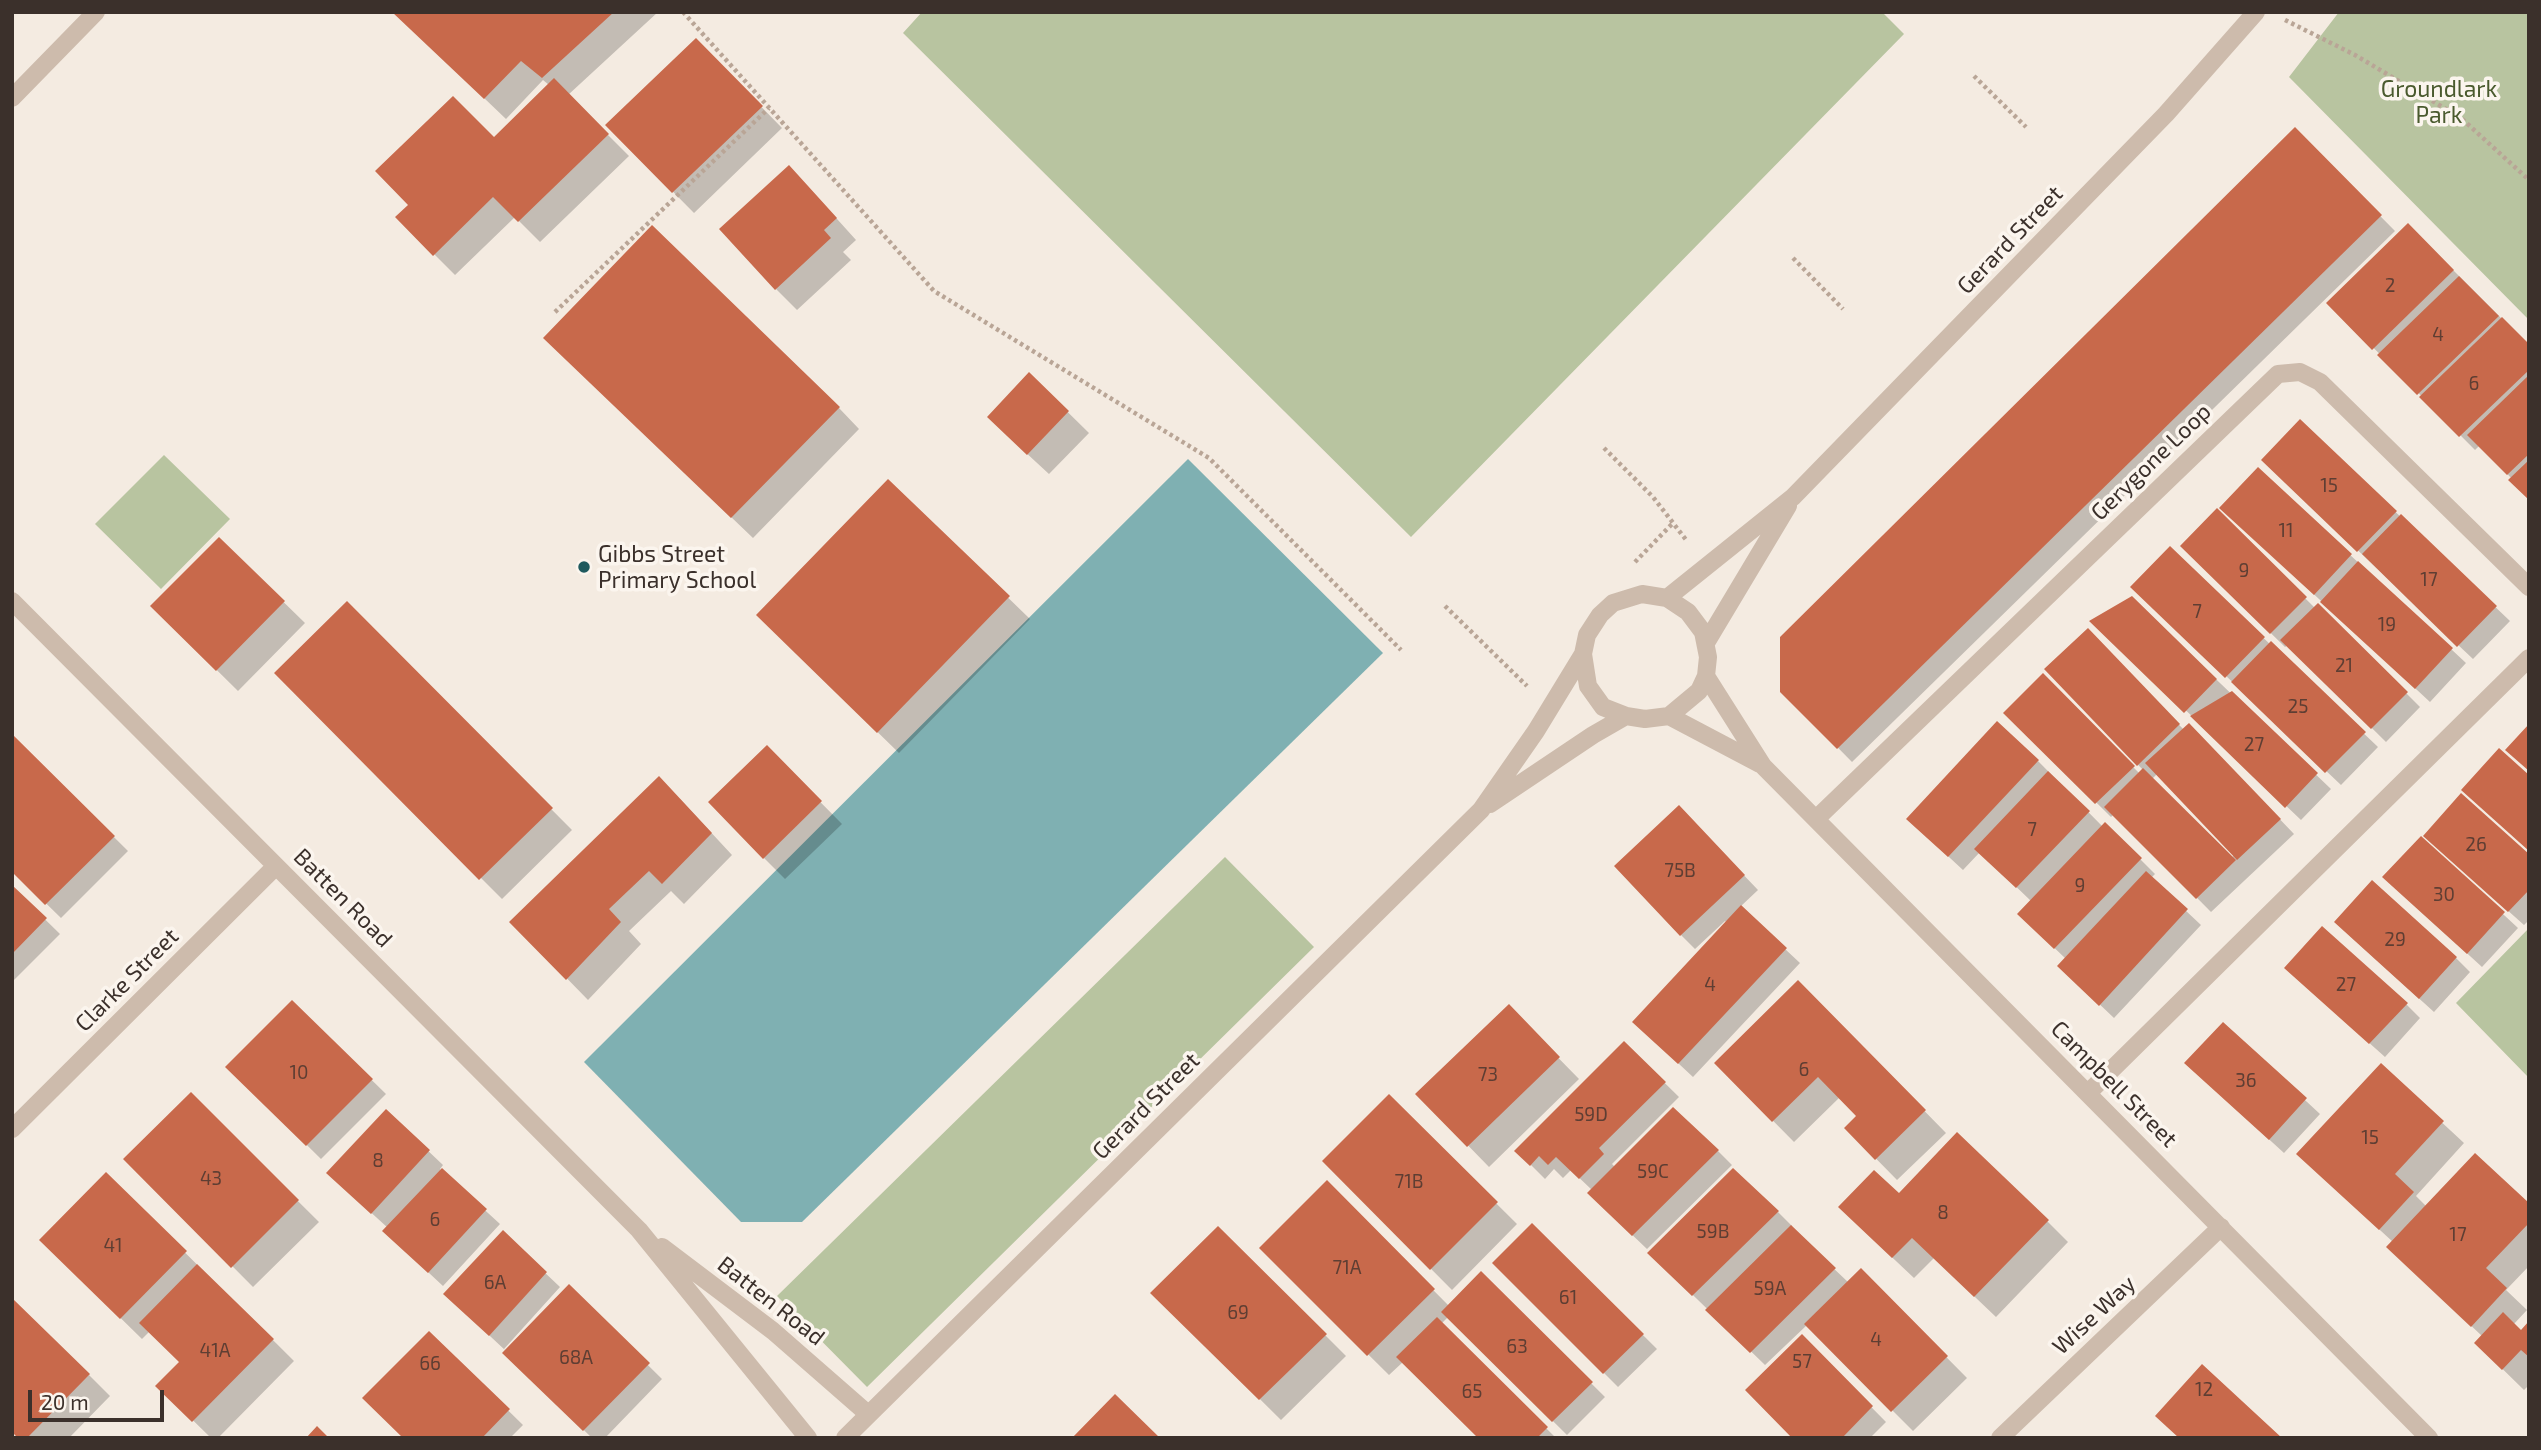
<!DOCTYPE html>
<style>
body{margin:0}
#map{position:relative;width:2541px;height:1450px;overflow:hidden;background:#f4ebe1;font-family:"Exo 2",sans-serif}
canvas{display:block}
.frame{position:absolute;inset:0;border:14px solid #3b302b;pointer-events:none}
.scale{position:absolute;left:28px;top:1390px;width:136px;height:32px;box-sizing:border-box;border:4px solid #3b302b;border-top:0;padding-left:9px;font-size:21px;line-height:24px;white-space:nowrap;color:#3b302b;-webkit-text-stroke:5px #fbf5ee;paint-order:stroke}
</style>
<div id="map">
<canvas width="2541" height="1450"></canvas>
<div class="frame"></div>
<div class="scale">20 m</div>
</div>
<script>
const g = document.querySelector('canvas').getContext('2d');
g.lineJoin = 'round';
function fill(path, color) {
  g.fillStyle = color;
  g.fill(path, 'evenodd');
}
function poly(rows) {
  const path = new Path2D();
  for (const r of rows) {
    path.moveTo(r[0], r[1]);
    for (let i = 2; i < r.length; i += 2) path.lineTo(r[i], r[i + 1]);
  }
  return path;
}
function strokePath(path, color, width, dash) {
  g.strokeStyle = color;
  g.lineWidth = width;
  g.lineCap = dash ? 'butt' : 'round';
  g.setLineDash(dash || []);
  g.stroke(path);
}
function write(font, color, halo, rows, align = 'center') {
  g.font = font + ' "Exo 2",sans-serif';
  g.lineWidth = 7;
  g.setLineDash([]);
  g.textBaseline = 'middle';
  g.strokeStyle = halo;
  g.fillStyle = color;
  for (const [text, x, y, turn = 0] of rows) {
    g.save();
    g.translate(x, y);
    g.rotate((+turn || 0) * Math.PI / 180);
    g.textAlign = isNaN(turn) ? turn : align;
    if (halo) g.strokeText(text, 0, 0);
    g.fillText(text, 0, 0);
    g.restore();
  }
}
fill(poly([
 [922,12,1882,12,1904,34,1411,537,903,33],
 [2339,12,2529,12,2529,320,2289,77],
 [164,455,230,519,161,589,95,524],
 [1225,857,1314,947,867,1387,777,1296],
 [2529,928,2529,1078,2456,1003]
]), '#b8c4a0');
fill(poly([
 [1188,459,1383,653,802,1222,741,1222,584,1062]
]), '#7fb0b2');
fill(poly([
 [394,12,658,12,568,95,629,156,540,242,515,217,455,275,397,217,494,139,549,85,543,80,506,119],
 [696,40,782,128,694,213,607,125],
 [2295,130,2395,231,1852,762,1782,691],
 [810,189,856,240,843,252,851,260,797,310,776,289],
 [2408,225,2529,346,2529,497,2480,445,2475,450,2329,303],
 [566,359,839,408,859,429,753,538],
 [1029,374,1089,433,1049,474,1010,438],
 [2300,421,2510,621,2473,659,2277,474],
 [2258,469,2466,663,2430,702,2236,522],
 [888,481,1030,619,899,753,779,636],
 [2217,511,2315,608,2318,605,2420,707,2386,742,2288,645,2285,647,2182,546],
 [219,539,305,623,238,691,152,606],
 [2170,549,2378,747,2341,785,2147,601],
 [2132,599,2331,789,2301,820,2092,621],
 [347,604,572,830,502,899,276,673],
 [2102,644,2184,730,2203,739,2294,834,2211,912,2114,814,2111,817,2006,713,2043,676,2140,774,2143,770,2047,669],
 [2157,774,2235,855,2232,857,2152,779],
 [12,736,128,851,61,918,12,870],
 [767,748,842,824,785,879,764,858],
 [2038,761,2103,827,2105,824,2155,874,2151,878,2201,925,2114,1018,2074,980,2066,959,2019,914,2031,901,1980,852,1963,870,1923,833],
 [680,799,732,855,684,904,671,891,629,931,641,944,588,1000,512,922],
 [1693,822,1758,890,1740,907,1800,963,1693,1077,1649,1036,1727,923,1725,921,1695,949,1681,935],
 [2421,838,2518,928,2482,967,2399,891],
 [2440,850,2529,857,2529,920,2524,925],
 [12,887,60,934,12,982],
 [2350,936,2456,958,2470,972,2434,1012],
 [1798,982,1946,1133,1897,1180,1846,1128,1858,1116,1840,1097,1794,1142,1716,1063],
 [2301,982,2406,1004,2420,1018,2385,1057],
 [292,1002,386,1094,321,1159,228,1067],
 [2223,1024,2320,1114,2284,1153,2201,1077],
 [1529,1028,1579,1079,1489,1167,1418,1094],
 [1624,1043,1679,1097,1612,1164,1615,1167,1718,1151,1732,1165,1647,1249,1603,1207,1592,1190,1571,1170,1563,1178,1554,1169,1545,1179,1517,1151],
 [2381,1066,2464,1143,2416,1196,2427,1207,2529,1205,2529,1266,2506,1290,2527,1310,2513,1325,2521,1332,2529,1324,2529,1385,2524,1390,2476,1343,2482,1336,2410,1268,2393,1242,2320,1175],
 [191,1095,319,1222,253,1287,126,1159],
 [1389,1097,1517,1224,1452,1290,1324,1161],
 [386,1111,443,1165,440,1169,500,1224,443,1286,399,1245,388,1228,343,1187],
 [106,1174,294,1361,218,1438,211,1438,158,1386,182,1363,150,1331,142,1339,41,1240],
 [1327,1183,1449,1306,1481,1274,1605,1397,1567,1435,1448,1317,1441,1324,1556,1438,1480,1438,1403,1362,1389,1375,1261,1248],
 [1899,1196,2047,1221,2068,1242,1996,1317,1934,1258,1914,1278,1861,1228],
 [1778,1212,1792,1226,1790,1227,1849,1283,1861,1271,1967,1378,1913,1431,1807,1325,1765,1365,1664,1267],
 [1532,1225,1657,1349,1618,1387,1494,1263],
 [1218,1228,1346,1356,1281,1420,1153,1293],
 [503,1233,560,1287,504,1349,506,1351,460,1308],
 [569,1287,662,1379,605,1438,592,1438,505,1353],
 [429,1333,523,1425,510,1438,405,1438],
 [1802,1337,1886,1422,1870,1438,1794,1438],
 [89,1375,110,1396,69,1438,20,1438]
]), '#0003');
fill(poly([
 [392,12,614,12,542,78,521,61,484,99],
 [696,38,763,106,672,193,605,125],
 [554,78,609,134,518,222,493,197,433,256,395,217,408,205,375,171,453,96,494,137],
 [2295,127,2382,215,1837,749,1780,692,1780,637],
 [789,165,837,218,824,230,831,238,775,290,719,229],
 [2408,223,2454,270,2372,350,2326,303],
 [652,225,840,407,731,518,543,338],
 [2459,276,2499,316,2417,395,2377,355],
 [2502,317,2529,344,2529,370,2459,437,2419,397],
 [1029,372,1069,411,1027,455,987,417],
 [2529,375,2529,454,2507,475,2467,435],
 [2300,419,2397,511,2357,552,2261,460],
 [2529,460,2529,500,2508,480],
 [2258,467,2352,554,2314,595,2219,508],
 [888,479,1010,596,877,733,756,615],
 [2217,508,2307,597,2270,634,2180,546],
 [2401,514,2497,606,2457,647,2362,554],
 [219,537,285,601,216,671,150,606],
 [2170,546,2265,637,2225,678,2130,587],
 [2358,561,2453,648,2415,689,2320,602],
 [2132,596,2217,679,2184,713,2089,621],
 [347,601,553,808,479,880,274,673],
 [2318,603,2408,692,2371,729,2280,640],
 [2088,628,2180,724,2137,766,2044,669],
 [2271,641,2366,732,2325,773,2231,682],
 [2043,673,2135,766,2095,804,2003,713],
 [2232,691,2318,773,2285,808,2190,716],
 [1997,721,2039,760,1948,857,1906,819],
 [2189,723,2281,819,2237,860,2145,763],
 [2529,724,2529,771,2505,750],
 [12,734,115,836,45,905,12,872],
 [767,745,822,801,763,859,708,802],
 [2499,748,2529,775,2529,851,2461,790],
 [2143,768,2236,860,2196,899,2104,807],
 [2048,771,2090,811,2016,888,1974,849],
 [659,776,712,833,662,884,649,871,609,909,621,922,566,980,509,922],
 [2461,793,2529,854,2529,890,2508,912,2423,836],
 [1679,805,1745,875,1680,936,1614,866],
 [2105,822,2142,858,2054,949,2017,914],
 [2421,836,2505,912,2467,954,2382,877],
 [2146,871,2188,909,2099,1006,2057,966],
 [2372,880,2457,957,2419,999,2334,922],
 [12,885,47,918,12,954],
 [1741,905,1787,948,1678,1064,1632,1022],
 [2322,926,2408,1003,2369,1044,2284,968],
 [1798,980,1926,1110,1875,1160,1844,1128,1856,1116,1818,1077,1772,1122,1714,1063],
 [292,1000,373,1079,306,1146,225,1067],
 [1509,1004,1560,1057,1467,1147,1415,1094],
 [2223,1022,2307,1098,2269,1140,2184,1063],
 [1624,1041,1666,1082,1599,1148,1604,1154,1579,1179,1556,1157,1548,1165,1539,1156,1530,1166,1514,1151],
 [2381,1063,2444,1121,2395,1174,2414,1192,2379,1230,2296,1154],
 [191,1092,299,1200,231,1268,123,1159],
 [1389,1094,1498,1202,1430,1270,1322,1161],
 [1673,1107,1719,1150,1632,1236,1587,1193],
 [386,1109,430,1150,371,1214,326,1173],
 [1957,1132,2049,1220,1974,1297,1912,1238,1892,1258,1838,1207,1874,1170,1899,1193],
 [2475,1153,2529,1203,2529,1223,2486,1268,2507,1288,2471,1327,2386,1247],
 [442,1168,487,1209,428,1273,382,1231],
 [1733,1168,1779,1211,1692,1296,1647,1253],
 [106,1172,187,1251,120,1319,39,1240],
 [1327,1180,1435,1289,1367,1356,1259,1248],
 [1532,1223,1644,1334,1603,1374,1492,1263],
 [1791,1225,1836,1268,1750,1353,1705,1310],
 [1218,1226,1327,1334,1259,1400,1150,1293],
 [503,1230,547,1272,489,1336,443,1294],
 [197,1264,274,1339,192,1422,155,1386,179,1362,139,1323],
 [1861,1268,1948,1356,1891,1412,1804,1324],
 [1481,1271,1593,1382,1552,1422,1441,1312],
 [569,1284,650,1363,583,1431,502,1353],
 [12,1298,90,1374,27,1438,18,1438,12,1432],
 [2503,1312,2521,1330,2529,1321,2529,1357,2521,1350,2502,1370,2474,1343],
 [1437,1317,1548,1427,1537,1438,1478,1438,1396,1357],
 [429,1331,510,1409,482,1438,403,1438,362,1398],
 [1802,1334,1873,1406,1842,1438,1792,1438,1745,1390],
 [2202,1364,2282,1438,2179,1438,2155,1416],
 [1115,1394,1160,1438,1072,1438],
 [317,1426,329,1438,306,1438]
]), '#c8694b');
strokePath(poly([
 [683,12,934,291,1209,458,1401,650],
 [2285,20,2355,55,2461,118,2529,180],
 [1974,76,2026,127],
 [1793,258,1843,309],
 [555,312,769,108],
 [1604,448,1653,497,1687,541],
 [1635,562,1673,523],
 [1445,606,1527,686]
]), '#b9a596', 4.5, [3.5, 3.5]);
strokePath(poly([
 [12,98,96,12],
 [1667,598,1793,497,2166,114,2256,12],
 [12,601,639,1230,808,1438],
 [1706,643,1788,506],
 [1706,676,1763,766,2429,1438],
 [1669,716,1760,764],
 [1490,804,1593,735,1626,716],
 [1816,819,2278,374,2300,372,2320,382,2529,587],
 [2089,1092,2529,658],
 [12,1129,276,866],
 [662,1247,773,1331,868,1414],
 [845,1438,1481,810,1536,731,1583,654,1587,635,1600,615,1613,603,1642,594,1667,598,1688,612,1703,632,1708,657,1706,676,1699,691,1669,716,1645,719,1626,716,1603,707,1588,686,1583,654],
 [2000,1438,2221,1227]
]), '#cdbbac', 18);
for (const [x, y, r, color] of [
 [584,567,7,"#1f5a5e"]
]) {
  const dot = new Path2D();
  dot.arc(x, y, r, 0, 2 * Math.PI);
  g.fillStyle = color;
  g.fill(dot);
  strokePath(dot, '#fbf5ee', 2.5);
}
write('19px', '#5e3e33', null, [
 ["2",2390,286],
 ["4",2438,335],
 ["6",2474,384],
 ["15",2329,486],
 ["11",2286,531],
 ["9",2244,571],
 ["17",2429,580],
 ["7",2197,612],
 ["19",2387,625],
 ["21",2344,666],
 ["25",2298,707],
 ["27",2254,745],
 ["7",2032,830],
 ["26",2476,845],
 ["75B",1680,871],
 ["9",2080,886],
 ["30",2444,895],
 ["29",2395,940],
 ["4",1710,985],
 ["27",2346,985],
 ["6",1804,1070],
 ["10",299,1073],
 ["73",1488,1075],
 ["36",2246,1081],
 ["59D",1591,1115],
 ["15",2370,1138],
 ["8",378,1161],
 ["59C",1653,1172],
 ["43",211,1179],
 ["71B",1409,1182],
 ["8",1943,1213],
 ["6",435,1220],
 ["59B",1713,1232],
 ["17",2458,1235],
 ["41",113,1246],
 ["71A",1347,1268],
 ["6A",495,1283],
 ["59A",1770,1289],
 ["61",1568,1298],
 ["69",1238,1313],
 ["4",1876,1340],
 ["63",1517,1347],
 ["41A",215,1351],
 ["68A",576,1358],
 ["57",1802,1362],
 ["66",430,1364],
 ["12",2204,1390],
 ["65",1472,1392]
]);
write('23px', '#4a5a2e', '#fbf5ee', [
 ["Groundlark",2439,89],
 ["Park",2439,115]
]);
write('23px', '#3b302b', '#fbf5ee', [
 ["Gerard Street",2010,240,-46],
 ["Gerygone Loop",2151,462,-44],
 ["Batten Road",343,898,45],
 ["Clarke Street",127,980,-45],
 ["Campbell Street",2114,1084,45],
 ["Gerard Street",1146,1106,-45],
 ["Batten Road",771,1301,38],
 ["Wise Way",2094,1315,-43]
]);
write('23px', '#3b302b', '#fbf5ee', [
 ["Gibbs Street",598,554],
 ["Primary School",598,580]
], 'left');
</script>
